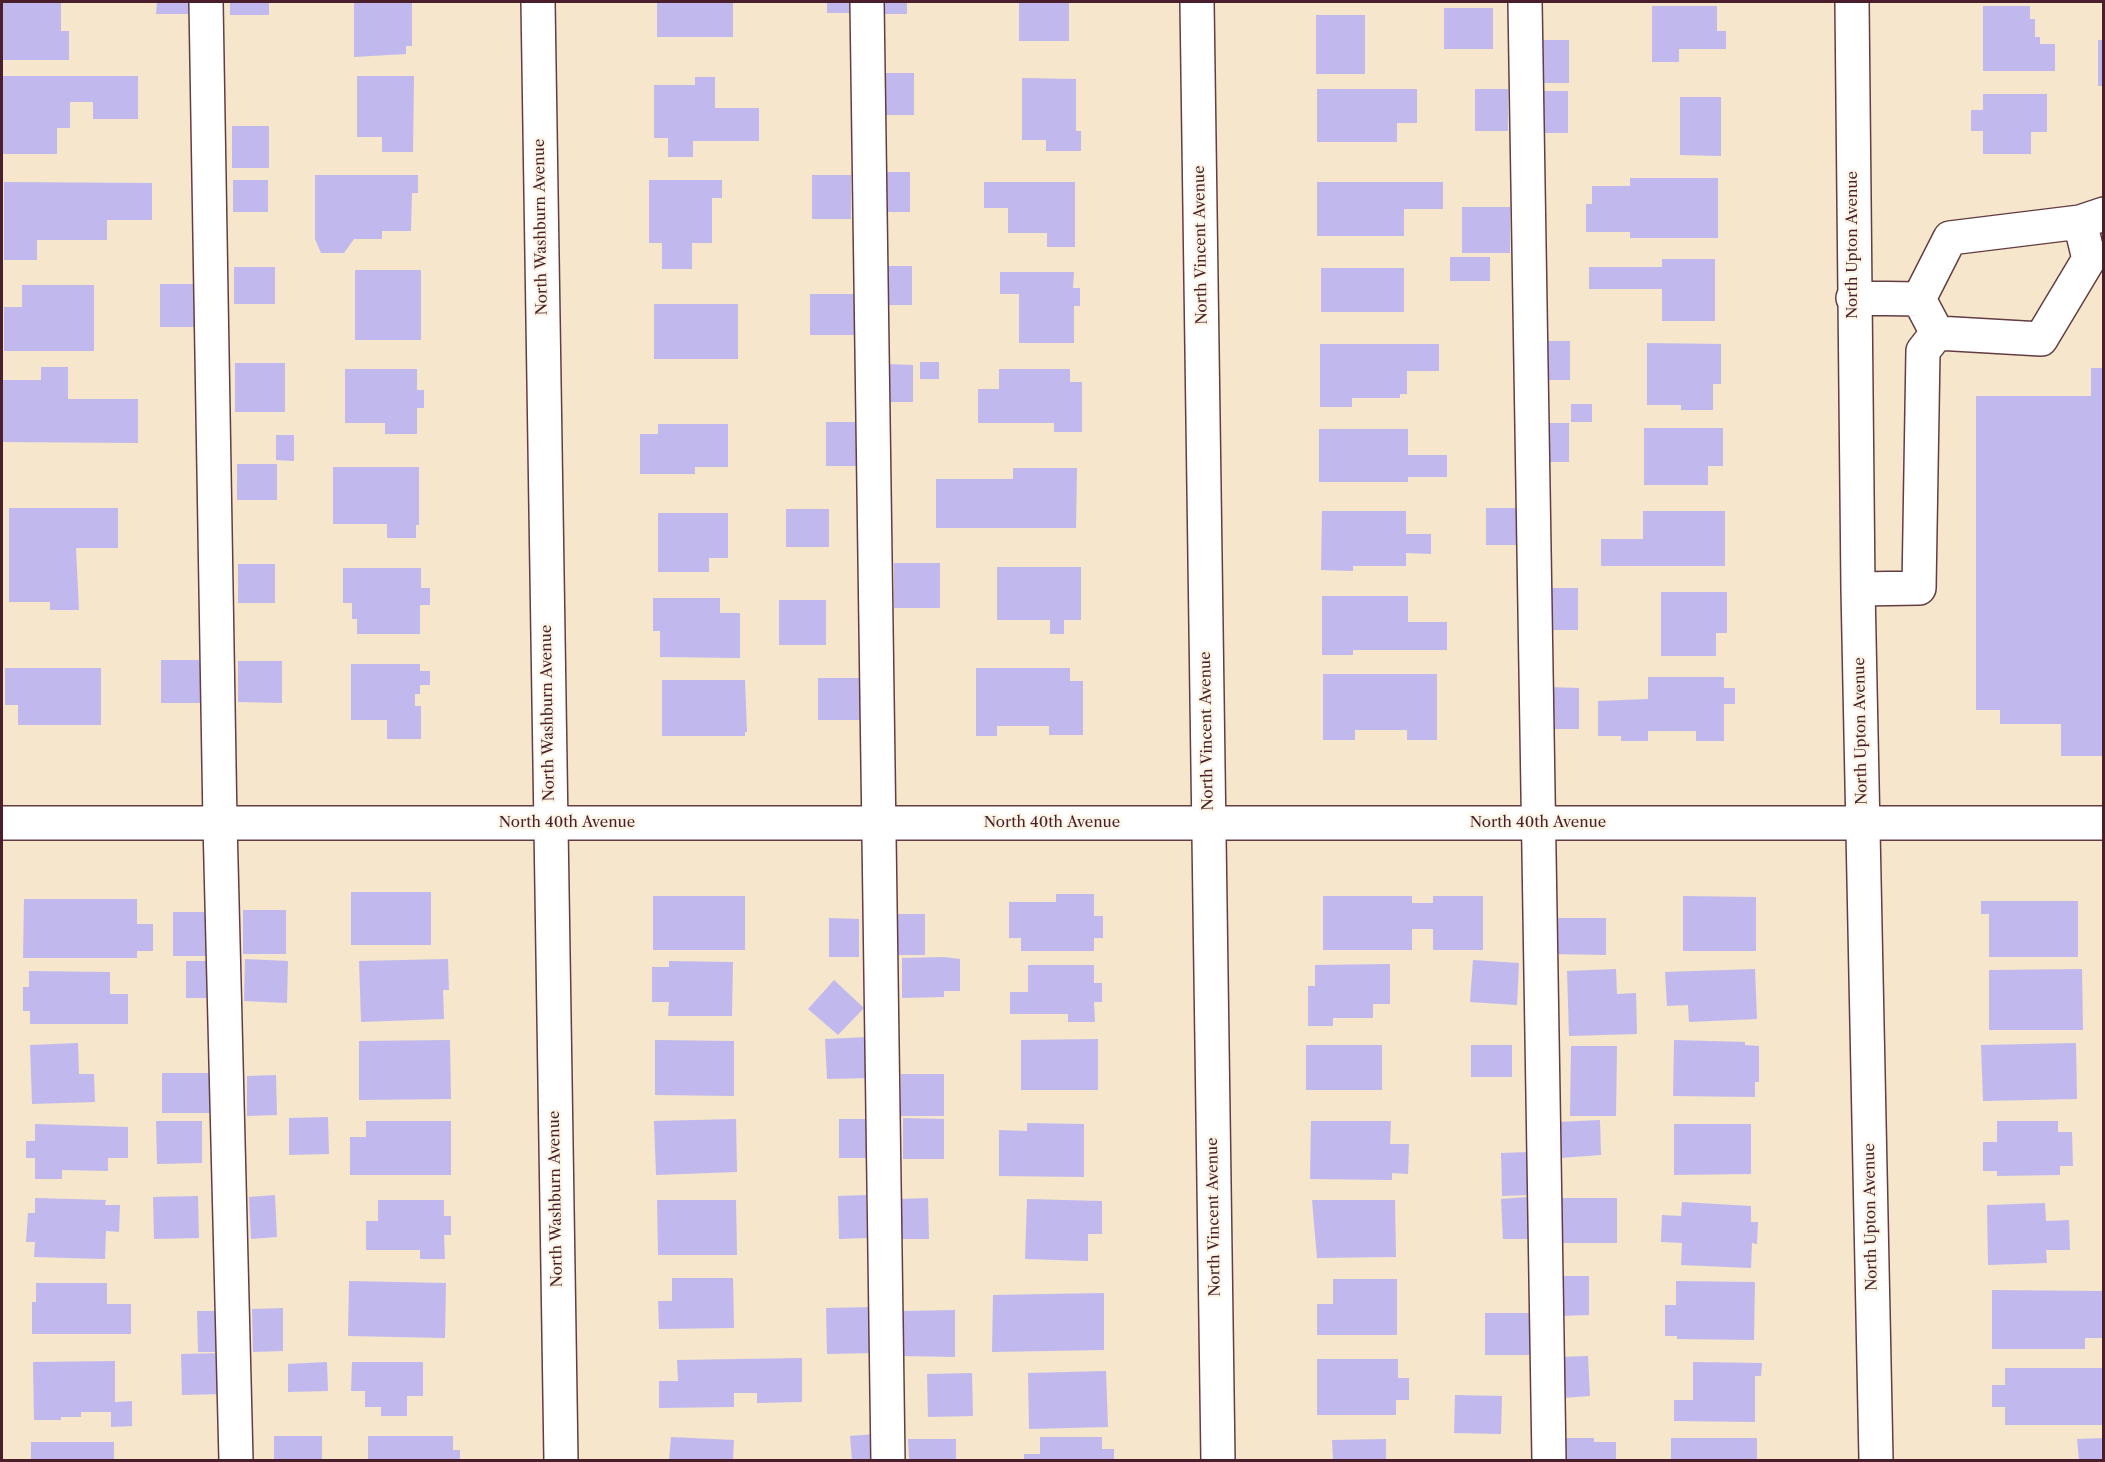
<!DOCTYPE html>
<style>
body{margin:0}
#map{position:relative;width:2105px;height:1462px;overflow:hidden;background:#f5e6cc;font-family:"Libre Caslon Text",serif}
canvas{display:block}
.frame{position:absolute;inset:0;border:3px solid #4a1f2b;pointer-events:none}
</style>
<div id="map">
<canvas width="2105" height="1462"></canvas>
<div class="frame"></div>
</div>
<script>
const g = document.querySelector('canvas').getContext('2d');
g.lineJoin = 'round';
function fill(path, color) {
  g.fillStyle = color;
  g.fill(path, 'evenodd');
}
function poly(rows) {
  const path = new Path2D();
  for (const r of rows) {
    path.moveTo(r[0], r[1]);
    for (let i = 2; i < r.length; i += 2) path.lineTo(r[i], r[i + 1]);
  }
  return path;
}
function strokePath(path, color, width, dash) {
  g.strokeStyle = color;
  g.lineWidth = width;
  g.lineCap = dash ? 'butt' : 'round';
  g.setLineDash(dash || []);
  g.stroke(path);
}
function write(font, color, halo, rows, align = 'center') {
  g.font = font + ' "Libre Caslon Text",serif';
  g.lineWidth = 4.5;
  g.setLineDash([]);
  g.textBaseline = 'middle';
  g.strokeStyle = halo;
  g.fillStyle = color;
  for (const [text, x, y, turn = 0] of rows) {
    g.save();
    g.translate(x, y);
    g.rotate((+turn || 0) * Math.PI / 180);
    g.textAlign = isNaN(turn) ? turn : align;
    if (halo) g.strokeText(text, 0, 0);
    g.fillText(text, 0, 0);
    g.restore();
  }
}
fill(poly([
 [2,2,61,2,61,31,69,31,69,60,3,60],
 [157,2,196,2,196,14,156,14],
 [230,2,269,2,269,15,230,15],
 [354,2,412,2,412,46,406,46,406,54,354,57],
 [657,2,733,2,733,37,657,37],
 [827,2,850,2,850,13,827,13],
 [882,2,907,2,907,14,882,14],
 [1019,2,1069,2,1069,41,1019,41],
 [1652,6,1717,6,1717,31,1726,31,1726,49,1679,49,1679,62,1652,62],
 [1983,6,2030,6,2030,19,2035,19,2035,37,2040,37,2040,44,2055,44,2055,71,1983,71],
 [1444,8,1493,8,1493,49,1444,49],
 [1316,15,1365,15,1365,74,1316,74],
 [1540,40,1569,40,1569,83,1540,83],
 [2098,40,2104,40,2104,86,2098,86],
 [884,73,914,73,914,115,884,115],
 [3,76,138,76,138,119,93,119,93,102,70,102,70,128,57,128,57,154,3,154],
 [357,76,414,76,413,152,382,152,382,137,357,137],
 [695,77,715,77,715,108,759,108,759,141,693,141,693,157,668,157,668,138,654,138,654,85,695,85],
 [1022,78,1076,79,1076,131,1081,131,1081,151,1046,151,1046,140,1022,140],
 [1317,89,1417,89,1417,123,1397,123,1397,142,1317,142],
 [1475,89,1508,89,1508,131,1475,131],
 [1541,91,1568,91,1568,133,1541,133],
 [1983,94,2047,94,2047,132,2031,132,2031,154,1983,154,1983,131,1971,131,1971,110,1983,110],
 [1680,97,1721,97,1721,156,1680,155],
 [232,126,269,126,269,168,232,168],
 [884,172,910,172,910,212,884,212],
 [315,175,418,175,418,193,412,193,411,231,382,231,382,239,354,239,344,253,321,253,315,239],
 [812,175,851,175,851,219,812,219],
 [1630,178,1718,178,1718,238,1630,238,1630,232,1586,232,1586,204,1592,204,1592,186,1630,186],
 [233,180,268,180,268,212,233,212],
 [649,180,722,180,722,198,712,198,712,243,692,243,692,269,662,269,662,243,649,243],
 [4,182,152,183,152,220,107,220,107,240,37,240,37,260,4,260],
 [984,182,1075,182,1075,247,1047,247,1047,233,1008,233,1008,208,984,208],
 [1317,182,1443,182,1443,209,1404,209,1404,236,1317,236],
 [1462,207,1510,207,1510,253,1462,253],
 [1450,257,1490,257,1490,281,1450,281],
 [1662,259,1715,259,1715,321,1662,321,1662,289,1589,289,1589,267,1662,267],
 [885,266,912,266,912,305,885,305],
 [234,267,275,267,275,304,234,304],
 [1321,268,1404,268,1404,312,1321,312],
 [355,270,421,270,421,340,355,340],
 [1000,272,1074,272,1073,288,1080,288,1080,306,1074,306,1074,343,1019,343,1019,294,1000,294],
 [160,284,204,284,204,327,160,327],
 [22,285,94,285,94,351,4,351,4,307,22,307],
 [810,294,855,294,855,335,810,335],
 [654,304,738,304,738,359,654,359],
 [1542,341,1570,341,1570,380,1542,380],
 [1647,343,1721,344,1721,384,1713,384,1713,410,1681,410,1681,405,1647,405],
 [1320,344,1439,344,1439,371,1407,371,1407,394,1400,394,1400,398,1352,398,1352,407,1320,407],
 [920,362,939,362,939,379,920,379],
 [235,363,285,363,285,412,235,412],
 [887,364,913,365,913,402,887,402],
 [41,367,68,367,68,399,138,399,138,443,2,442,2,380,41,380],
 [2091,368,2104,368,2104,756,2061,756,2061,724,2000,724,2000,710,1976,710,1976,396,2091,396],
 [345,369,417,369,417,390,424,390,424,408,417,408,417,434,385,434,385,423,345,423],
 [999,369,1070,369,1070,382,1082,382,1082,432,1054,432,1054,423,978,423,978,389,999,389],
 [1571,404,1592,404,1592,422,1571,422],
 [826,422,857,422,857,466,826,466],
 [1544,423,1569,423,1569,462,1544,462],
 [658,424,728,424,728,467,695,467,695,474,640,474,640,434,658,434],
 [1644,428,1723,428,1723,466,1708,466,1708,485,1644,485],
 [1319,429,1408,429,1408,455,1447,455,1447,477,1408,477,1408,482,1319,482],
 [276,435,294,435,294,461,276,460],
 [237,464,277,464,277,500,237,500],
 [333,467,419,467,419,525,416,525,416,538,387,538,387,524,333,524],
 [1013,468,1077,468,1076,528,936,528,936,479,1013,479],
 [9,508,118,508,118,548,76,548,79,610,50,610,50,602,9,602],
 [1486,508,1516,508,1516,545,1486,545],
 [786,509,829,509,829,547,786,547],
 [1322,511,1406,511,1406,534,1431,534,1431,554,1406,553,1406,566,1353,566,1353,571,1321,570],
 [1643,511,1725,511,1725,566,1601,566,1601,539,1643,539],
 [658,513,728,513,728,558,709,558,709,572,658,572],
 [894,563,940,563,940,608,894,608],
 [238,564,275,564,275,603,238,603],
 [997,567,1081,567,1081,620,1064,620,1064,634,1050,634,1050,620,997,620],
 [343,568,421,568,421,588,430,588,430,605,420,605,420,634,357,634,357,619,352,619,352,603,343,603],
 [1546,588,1578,588,1578,630,1546,630],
 [1661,592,1727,592,1727,633,1716,633,1716,656,1661,656],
 [1322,596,1408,596,1408,622,1447,622,1447,650,1353,650,1353,655,1322,655],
 [653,598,720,598,720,613,740,613,740,658,660,657,660,631,653,631],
 [779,600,826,600,826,645,779,645],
 [161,660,206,660,206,703,161,703],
 [238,661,282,661,282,703,238,702],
 [351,664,420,664,420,671,430,671,430,685,420,685,420,694,415,694,415,706,421,706,421,739,387,739,387,720,351,720],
 [5,668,101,668,101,725,18,725,18,705,5,705],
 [976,668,1070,668,1070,681,1083,681,1083,735,1049,735,1049,726,997,726,997,736,976,736],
 [1323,674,1437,674,1437,740,1407,740,1407,730,1355,730,1355,740,1323,740],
 [1648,677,1724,677,1724,688,1735,688,1735,704,1724,704,1724,741,1696,741,1696,731,1648,731,1648,741,1621,741,1621,736,1598,736,1598,701,1648,699],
 [818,678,861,678,861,720,818,720],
 [662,680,745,680,747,732,745,732,745,736,662,736],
 [1548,687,1579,688,1579,729,1548,729],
 [351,892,431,892,431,945,351,945],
 [1056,894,1094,894,1094,916,1103,916,1103,938,1094,938,1094,951,1021,951,1021,938,1009,938,1009,902,1056,902],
 [653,896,745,896,745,950,653,950],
 [1323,896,1412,896,1412,903,1433,903,1433,896,1483,896,1483,950,1433,950,1433,929,1412,929,1412,950,1323,950],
 [1683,896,1756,897,1756,951,1683,951],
 [24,899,137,899,137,924,153,924,153,951,137,951,137,958,23,958],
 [1981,901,2078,901,2078,957,1989,957,1989,914,1981,914],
 [243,910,286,910,286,954,243,954],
 [173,912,215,912,215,956,173,956],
 [898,914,925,914,925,955,898,955],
 [829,918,859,919,859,957,829,957],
 [1552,918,1606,918,1606,955,1552,954],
 [944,957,960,959,960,991,944,991,944,997,902,998,902,958],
 [245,959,288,961,287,1003,244,1001],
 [448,959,449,990,443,990,444,1019,361,1022,359,961],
 [1473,960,1519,963,1517,1005,1470,1002],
 [186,961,213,961,213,998,186,998],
 [669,961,733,962,732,1016,668,1016,669,1002,652,1002,652,967,669,967],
 [1390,964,1390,1004,1373,1004,1373,1018,1333,1018,1333,1026,1308,1026,1308,986,1315,986,1315,965],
 [1028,965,1094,965,1094,983,1102,983,1102,1002,1094,1002,1095,1022,1068,1022,1068,1014,1010,1014,1010,992,1028,992],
 [1616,969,1617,994,1636,993,1637,1034,1569,1036,1567,971],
 [1755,969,1757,1019,1689,1022,1688,1005,1667,1006,1665,972],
 [2082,969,2083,1030,1989,1030,1989,970],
 [29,971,110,972,110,994,128,994,128,1024,30,1024,30,1011,23,1011,23,987,29,987],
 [834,980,864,1008,838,1035,808,1009],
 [869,1037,871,1078,827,1079,825,1039],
 [1098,1039,1098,1090,1021,1090,1021,1040],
 [450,1040,451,1099,359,1100,359,1041],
 [655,1040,734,1041,734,1096,655,1095],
 [1674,1040,1745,1042,1745,1045,1759,1046,1759,1082,1755,1082,1755,1097,1673,1096],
 [78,1043,79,1074,94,1074,95,1102,32,1104,30,1045],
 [2076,1043,2077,1099,1983,1101,1981,1045],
 [1306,1045,1382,1045,1382,1090,1306,1090],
 [1471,1045,1512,1045,1512,1077,1471,1077],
 [1571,1046,1617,1046,1616,1116,1570,1116],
 [162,1073,212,1073,212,1113,162,1113],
 [901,1074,944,1074,944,1116,901,1116],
 [276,1075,277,1115,247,1116,247,1076],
 [328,1117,329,1154,289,1155,289,1118],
 [903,1118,944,1119,944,1159,903,1159],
 [736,1119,737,1172,656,1175,654,1121],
 [839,1119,872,1119,872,1158,839,1158],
 [1600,1120,1601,1155,1560,1158,1558,1122],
 [156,1121,202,1121,202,1163,157,1164],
 [366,1121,451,1121,451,1175,350,1175,350,1137,366,1137],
 [1311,1121,1391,1121,1390,1144,1409,1144,1408,1174,1392,1173,1392,1180,1310,1179],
 [1997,1121,2058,1121,2058,1132,2072,1132,2073,1166,2060,1166,2060,1175,1997,1176,1997,1171,1983,1171,1983,1142,1997,1142],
 [1027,1123,1084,1124,1084,1177,999,1176,999,1130,1027,1131],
 [35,1124,128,1127,128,1158,108,1158,108,1171,62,1170,62,1179,35,1179,35,1158,26,1158,26,1141,35,1141],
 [1674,1124,1751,1124,1751,1174,1674,1175],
 [1528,1152,1529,1195,1502,1196,1501,1153],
 [275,1195,277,1237,251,1239,249,1197],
 [866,1195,867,1238,839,1239,838,1196],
 [198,1196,199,1238,154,1239,153,1197],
 [1527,1197,1529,1239,1503,1239,1501,1199],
 [35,1198,106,1200,105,1205,120,1205,119,1232,106,1231,105,1259,34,1257,35,1242,26,1242,28,1213,35,1213],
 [928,1198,929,1239,900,1239,899,1199],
 [1562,1198,1617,1198,1617,1243,1562,1243],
 [1027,1199,1102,1201,1102,1234,1088,1234,1088,1261,1025,1259],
 [378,1200,444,1200,444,1216,451,1216,451,1235,444,1235,445,1259,420,1259,420,1250,366,1250,366,1221,378,1221],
 [657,1200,736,1200,737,1255,658,1255],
 [1312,1200,1395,1200,1396,1257,1317,1258],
 [1682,1202,1751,1206,1751,1222,1758,1222,1757,1244,1752,1243,1751,1268,1681,1265,1682,1243,1661,1242,1662,1215,1681,1216],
 [2045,1203,2046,1221,2069,1220,2070,1250,2046,1250,2047,1263,1988,1265,1987,1205],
 [1561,1276,1589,1276,1589,1315,1561,1316],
 [672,1278,733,1278,734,1328,659,1329,658,1301,672,1301],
 [1333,1279,1397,1279,1397,1335,1317,1335,1317,1304,1333,1304],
 [349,1281,446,1283,445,1338,348,1336],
 [1676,1281,1755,1282,1754,1340,1677,1339,1677,1336,1665,1336,1665,1305,1676,1305],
 [36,1283,107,1283,107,1304,131,1304,131,1334,32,1334,32,1302,36,1302],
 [1992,1290,2104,1291,2104,1338,2085,1338,2085,1349,1992,1349],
 [1104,1293,1104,1350,992,1352,993,1295],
 [874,1307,875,1353,827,1354,826,1308],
 [283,1308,283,1351,253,1352,252,1309],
 [955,1310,955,1357,902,1356,902,1311],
 [197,1311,224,1311,224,1352,198,1352],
 [1485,1313,1531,1313,1531,1355,1485,1355],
 [224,1353,224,1394,182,1395,181,1354],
 [1588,1356,1590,1396,1562,1398,1560,1357],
 [802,1358,802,1402,757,1403,757,1393,734,1393,734,1407,659,1408,659,1381,678,1381,677,1360],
 [1317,1359,1398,1359,1398,1378,1409,1378,1409,1400,1396,1400,1396,1415,1317,1415],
 [115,1361,115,1402,132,1401,132,1426,111,1427,111,1412,81,1412,81,1417,61,1417,61,1420,34,1420,33,1362],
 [327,1362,328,1391,288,1392,288,1364],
 [352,1362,423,1362,423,1396,407,1396,407,1416,381,1416,381,1407,365,1407,365,1391,351,1391],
 [1693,1362,1762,1363,1761,1376,1755,1376,1755,1422,1674,1421,1674,1400,1693,1400],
 [2005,1368,2103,1368,2103,1425,2005,1425,2005,1407,1992,1407,1992,1385,2005,1385],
 [1106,1371,1108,1427,1029,1429,1028,1373],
 [972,1373,973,1416,928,1417,927,1374],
 [1455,1395,1502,1396,1501,1434,1454,1433],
 [875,1434,877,1460,852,1460,850,1436],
 [274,1436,322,1436,322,1460,274,1460],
 [368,1436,453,1436,453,1450,460,1450,460,1460,368,1460],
 [671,1437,734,1440,733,1460,669,1460],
 [1040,1437,1102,1437,1102,1449,1114,1449,1114,1460,1024,1460,1024,1454,1040,1454],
 [1562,1438,1594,1438,1594,1442,1616,1442,1616,1460,1562,1460],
 [1671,1438,1757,1438,1757,1460,1671,1460],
 [2104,1438,2104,1460,2079,1460,2077,1439],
 [908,1439,956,1439,956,1460,909,1460],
 [1386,1439,1386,1460,1333,1460,1332,1440],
 [31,1442,114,1442,114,1460,31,1460]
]), '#c1b9ed');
const minor = poly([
 [206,2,220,823,236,1460],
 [538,2,561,1460],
 [867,2,888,1460],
 [1197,2,1218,1460],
 [1525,2,1549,1460],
 [1852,2,1858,589,1876,1460],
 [2080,222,2089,259,2041,339,1937,333,1919,299,1950,238,2080,222,2104,214],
 [1853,298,1919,299],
 [1858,589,1919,588,1923,351,1937,333],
 [2,823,2104,823]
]);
strokePath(minor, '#643d43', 36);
strokePath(minor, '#fff', 33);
write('15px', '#4a1f2b', '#fcf5e5', [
 ["North Washburn Avenue",541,227,-91],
 ["North Vincent Avenue",1201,245,-91],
 ["North Upton Avenue",1853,245,-90],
 ["North Washburn Avenue",548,713,-91],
 ["North Vincent Avenue",1207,731,-91],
 ["North Upton Avenue",1861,731,-91],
 ["North 40th Avenue",567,823],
 ["North 40th Avenue",1052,823],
 ["North 40th Avenue",1538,823],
 ["North Washburn Avenue",556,1199,-91],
 ["North Vincent Avenue",1214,1217,-91],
 ["North Upton Avenue",1871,1217,-91]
]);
</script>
